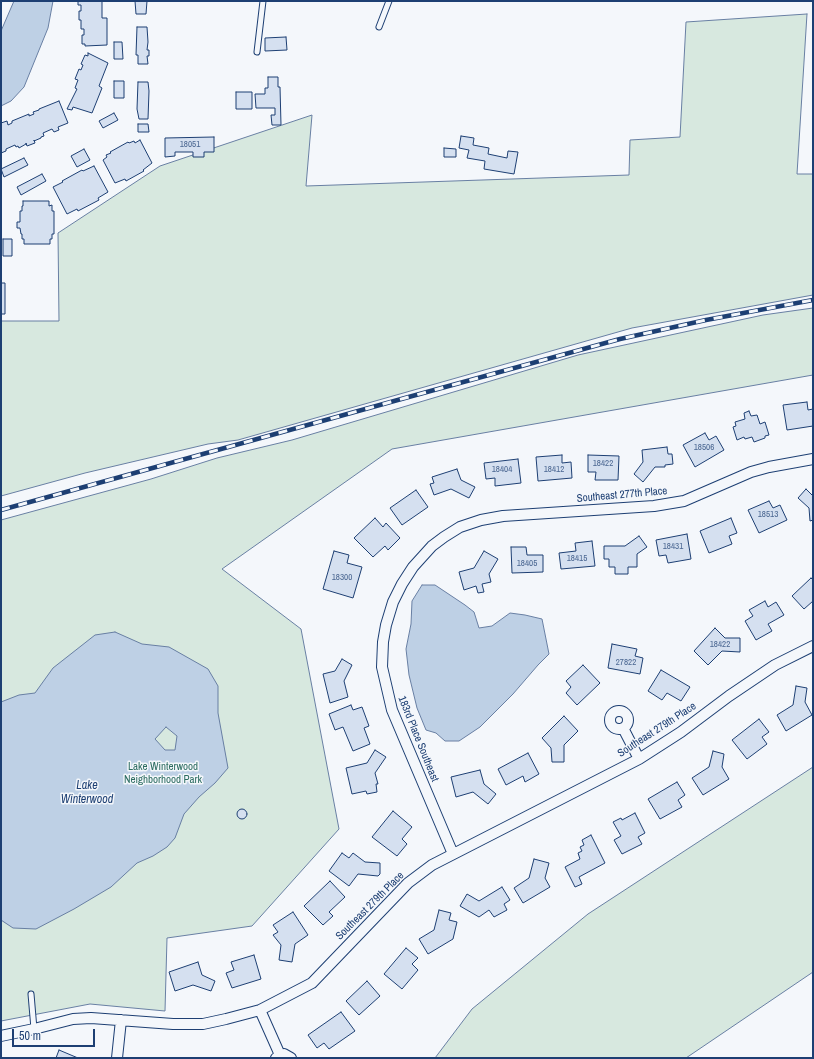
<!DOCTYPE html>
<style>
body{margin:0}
#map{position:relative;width:814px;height:1059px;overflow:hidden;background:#f4f7fb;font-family:"Archivo Narrow",sans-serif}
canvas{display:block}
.frame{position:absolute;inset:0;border:2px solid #1d3f73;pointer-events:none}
.scale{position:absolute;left:12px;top:1029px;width:83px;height:18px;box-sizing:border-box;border:2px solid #1d3f73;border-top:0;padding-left:5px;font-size:12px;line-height:14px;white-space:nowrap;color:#1d3f73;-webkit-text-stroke:3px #f4f7fb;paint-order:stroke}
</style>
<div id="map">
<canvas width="814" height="1059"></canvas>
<div class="frame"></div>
<div class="scale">50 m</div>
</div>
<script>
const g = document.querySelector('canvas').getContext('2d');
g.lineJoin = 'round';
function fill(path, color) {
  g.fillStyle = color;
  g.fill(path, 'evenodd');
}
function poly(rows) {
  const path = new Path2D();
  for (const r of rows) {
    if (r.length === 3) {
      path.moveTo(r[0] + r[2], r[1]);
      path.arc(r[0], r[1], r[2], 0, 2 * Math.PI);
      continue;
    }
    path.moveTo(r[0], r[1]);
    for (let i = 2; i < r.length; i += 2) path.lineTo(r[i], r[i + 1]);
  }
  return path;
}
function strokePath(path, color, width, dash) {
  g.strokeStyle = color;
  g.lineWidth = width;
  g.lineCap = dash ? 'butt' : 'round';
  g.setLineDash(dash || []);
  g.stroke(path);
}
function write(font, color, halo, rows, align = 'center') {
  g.font = font + ' "Archivo Narrow",sans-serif';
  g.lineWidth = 3;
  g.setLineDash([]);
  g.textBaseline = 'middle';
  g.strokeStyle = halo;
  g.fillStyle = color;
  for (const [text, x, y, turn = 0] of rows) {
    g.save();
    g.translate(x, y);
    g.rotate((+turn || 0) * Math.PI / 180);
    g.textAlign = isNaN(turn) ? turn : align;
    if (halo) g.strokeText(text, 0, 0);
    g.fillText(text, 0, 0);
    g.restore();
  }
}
const green = poly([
 [807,14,797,174,813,174,813,295,632,328,238,440,208,444,85,473,1,496,1,321,59,321,58,233,160,166,312,115,306,186,629,175,630,140,680,137,686,22,807,14],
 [813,308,813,375,392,449,222,569,301,629,339,829,252,926,167,938,165,1011,90,1004,1,1021,1,520,151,479,217,458,292,440,578,355,763,315,813,308],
 [813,767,813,972,686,1058,435,1058,472,1009,588,914,813,767]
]);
fill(green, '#d7e8df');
strokePath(green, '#687fa3', 1);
const water = poly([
 [14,1,53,1,48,28,24,87,11,101,1,106,1,31,14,1],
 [422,585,435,585,465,605,474,612,479,628,492,626,510,613,525,615,542,619,549,654,538,665,513,694,480,727,459,741,445,741,436,733,426,730,417,708,409,675,406,649,411,624,412,601,422,585],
 [115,632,142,644,169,647,208,669,218,686,218,713,228,768,215,783,199,797,184,814,175,838,167,847,153,856,137,863,111,887,74,909,36,929,13,928,1,920,1,702,19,695,35,693,53,668,95,635,115,632],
 [166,727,177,736,175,750,165,750,155,739,166,727]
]);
fill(water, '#bed0e5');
strokePath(water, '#687fa3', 1);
const building = poly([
 [78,1,102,1,102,18,107,18,107,45,85,46,85,44,82,44,82,35,84,35,84,29,81,29,81,20,79,20,79,11,81,11,81,5,78,5,78,1],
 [135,1,147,1,146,14,136,14,135,1],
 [137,27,147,27,148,42,147,50,149,50,149,56,147,56,148,64,138,64,138,55,136,55,137,27],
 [286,37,287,50,265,51,265,38,286,37],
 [114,42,122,42,123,59,114,59,114,42],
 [88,53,108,63,99,86,102,88,92,113,73,107,72,110,67,109,77,89,75,88,78,80,75,79,79,69,81,70,83,65,81,64,85,55,88,56,88,53],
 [268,77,278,77,278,87,280,87,281,125,272,125,271,115,275,115,275,108,256,108,255,94,265,94,265,88,268,88,268,77],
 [114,81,124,81,124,98,114,98,114,81],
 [138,82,148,82,149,91,148,119,139,119,137,109,138,82],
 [236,92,252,92,252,109,236,109,236,92],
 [59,101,68,123,58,127,59,130,54,132,52,129,43,133,44,136,41,137,41,138,34,141,34,140,35,143,27,146,26,143,26,144,19,148,18,146,16,147,15,145,6,149,6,151,1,153,1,123,7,121,8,125,12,123,12,121,29,114,29,116,34,114,33,112,39,110,39,109,59,101],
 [114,113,118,120,103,128,99,121,114,113],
 [138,124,148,124,149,132,138,132,138,124],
 [461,136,474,138,473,145,489,148,488,154,507,158,508,151,518,152,514,174,484,169,485,161,467,158,469,150,459,148,461,136],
 [214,137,214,152,204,152,204,157,193,157,193,152,175,152,175,156,165,157,165,138,214,137],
 [140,140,152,163,143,170,144,171,126,181,125,179,115,183,103,160,107,157,106,155,111,153,110,152,128,142,129,143,134,141,135,143,140,140],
 [444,148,456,149,456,157,444,157,444,148],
 [84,149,90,160,77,167,71,156,84,149],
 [24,158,28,165,4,177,1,169,24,158],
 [94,166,108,192,98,198,99,200,78,211,77,209,67,214,53,187,63,182,62,181,82,170,83,171,94,166],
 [42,174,46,181,21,195,17,187,42,174],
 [23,201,49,201,49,206,52,205,52,211,54,211,54,234,52,234,52,239,50,239,50,244,24,244,24,239,22,239,22,234,21,234,20,228,17,228,17,222,20,222,20,211,22,211,22,206,23,206,23,201],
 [3,239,12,239,12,256,3,256,3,239],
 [1,283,5,283,5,314,1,314,1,283],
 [807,402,808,410,813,409,813,426,787,430,783,405,807,402],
 [749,411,751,416,757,415,760,424,765,422,769,435,765,436,765,438,754,442,752,437,745,439,744,437,737,440,733,427,736,426,735,422,745,419,744,413,749,411],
 [705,433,709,440,716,436,724,450,695,467,683,445,705,433],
 [667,447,668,454,672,454,673,464,665,465,665,467,655,467,643,482,634,474,643,462,642,450,667,447],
 [562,455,562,463,571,462,572,478,538,481,536,457,562,455],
 [588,455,619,456,618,480,595,480,596,472,588,472,588,455],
 [518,459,521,483,495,486,495,478,486,479,484,463,518,459],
 [457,469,461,480,475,487,469,498,451,489,434,495,430,484,434,483,432,477,457,469],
 [806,489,813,496,813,520,810,521,809,508,798,498,806,489],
 [416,490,428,507,402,525,390,508,416,490],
 [769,501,773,508,780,505,787,520,759,533,748,510,769,501],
 [375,518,383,527,386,523,400,538,388,550,385,546,373,557,354,538,375,518],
 [731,518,737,533,729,536,732,544,709,553,700,531,731,518],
 [687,534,691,559,668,563,666,555,659,556,656,540,687,534],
 [639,536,647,547,637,554,637,567,628,567,628,574,615,574,615,567,609,567,609,559,604,559,604,546,625,546,639,536],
 [592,541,595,566,561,569,559,553,576,551,575,543,592,541],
 [511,547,526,547,527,555,543,555,543,572,512,573,511,547],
 [334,551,349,555,347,563,362,567,353,598,323,589,334,551],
 [484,551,498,559,489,574,491,582,482,584,484,592,478,593,476,586,464,590,459,572,474,568,484,551],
 [811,578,813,580,813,601,804,609,792,596,811,578],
 [765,601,768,607,776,602,784,615,768,624,772,631,756,640,745,621,753,616,749,610,765,601],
 [715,628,725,638,740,638,740,652,722,651,708,665,694,651,715,628],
 [612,644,637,649,635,656,643,658,640,674,608,668,612,644],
 [342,659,352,665,344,681,348,697,330,703,323,674,335,671,342,659],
 [583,665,600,683,577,705,566,693,571,687,566,681,583,665],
 [661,670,690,687,681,701,667,693,662,700,648,691,661,670],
 [796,686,807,688,805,702,812,715,786,731,777,715,793,705,796,686],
 [351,705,353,710,362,707,369,726,364,728,370,744,353,751,343,727,335,730,329,714,351,705],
 [564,716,578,731,564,745,564,762,552,762,551,748,542,738,564,716],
 [759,719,769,732,762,737,767,744,747,759,732,740,759,719],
 [375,750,386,757,375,773,378,784,376,784,377,792,367,794,366,791,352,794,346,768,367,763,375,750],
 [713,751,724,754,722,767,729,779,703,795,692,778,709,767,713,751],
 [528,753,539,774,525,782,523,776,506,785,498,769,528,753],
 [480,770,484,784,496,794,488,804,473,792,456,797,451,777,480,770],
 [677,782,685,795,678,800,682,807,660,819,648,799,677,782],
 [242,814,5],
 [393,811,412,827,402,839,407,844,397,856,372,837,393,811],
 [635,813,645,833,638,837,642,844,622,854,614,840,621,836,613,822,621,818,622,820,635,813],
 [591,835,605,863,579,877,582,884,575,887,565,867,580,859,578,853,582,851,580,847,584,845,582,840,591,835],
 [342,853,349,858,353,853,365,862,380,863,380,874,378,876,358,874,349,886,329,871,342,853],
 [534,859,549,863,545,878,550,887,523,903,514,888,529,878,534,859],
 [330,881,345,897,329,912,333,916,323,925,304,906,330,881],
 [502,887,510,900,504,904,507,910,494,917,489,910,479,917,460,906,467,894,479,901,502,887],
 [439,910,451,913,449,920,457,922,453,939,428,954,419,939,434,930,439,910],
 [293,912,308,935,295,944,292,962,279,960,281,945,273,935,278,932,273,925,293,912],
 [406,948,418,958,412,964,418,970,402,989,384,974,406,948],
 [254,955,261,979,232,988,226,973,234,970,231,962,254,955],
 [198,962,202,975,215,981,211,991,193,985,175,991,169,972,198,962],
 [367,981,380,996,359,1015,346,1001,367,981],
 [341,1012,355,1031,329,1049,324,1043,317,1048,308,1035,341,1012],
 [59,1050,78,1058,56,1058,59,1050]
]);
fill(building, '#d5e0f0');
strokePath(building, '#1d3f73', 1);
const service = poly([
 [379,27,389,1],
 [257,52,263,1],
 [31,994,34,1029]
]);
const minor = poly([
 [619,720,9],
 [623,728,639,759],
 [453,854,392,710,382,667,383,642,386,625,393,602,402,584,413,567,432,546,444,537,460,527,481,520,503,516,654,506,684,501,751,472,769,467,813,459],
 [260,1010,280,1055],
 [1,1036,34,1029,73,1019,91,1018,173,1024,203,1024,226,1019,260,1010,312,983,408,883,432,865,639,759,681,732,729,696,775,665,813,646],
 [117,1058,121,1020],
 [276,1058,284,1054,291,1058]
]);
strokePath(service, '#1d3f73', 7);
strokePath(minor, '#1d3f73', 12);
strokePath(service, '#f4f7fb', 5);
strokePath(minor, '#f4f7fb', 10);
const rail = poly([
 [1,510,405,398,620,339,706,320,813,300]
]);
strokePath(rail, '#1d3f73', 4.5);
strokePath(rail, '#f4f7fb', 3, [9]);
write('9px', '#4b6792', null, [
 ["18051",190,145],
 ["18506",704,448],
 ["18422",603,464],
 ["18404",502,470],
 ["18412",554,470],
 ["18513",768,515],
 ["18431",673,547],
 ["18415",577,559],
 ["18405",527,564],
 ["18300",342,578],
 ["18422",720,645],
 ["27822",626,663]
]);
write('11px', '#1d3f73', '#f4f7fb', [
 ["Southeast 277th Place",622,495,-5],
 ["Southeast 279th Place",657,730,-33],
 ["183rd Place Southeast",418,739,68],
 ["Southeast 279th Place",370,906,-45]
]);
write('11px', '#2c6c60', '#f4f7fb', [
 ["Lake Winterwood",163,767],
 ["Neighborhood Park",163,780]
]);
write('italic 12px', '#1d3f73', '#f4f7fb', [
 ["Lake",87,786],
 ["Winterwood",87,800]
]);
</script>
